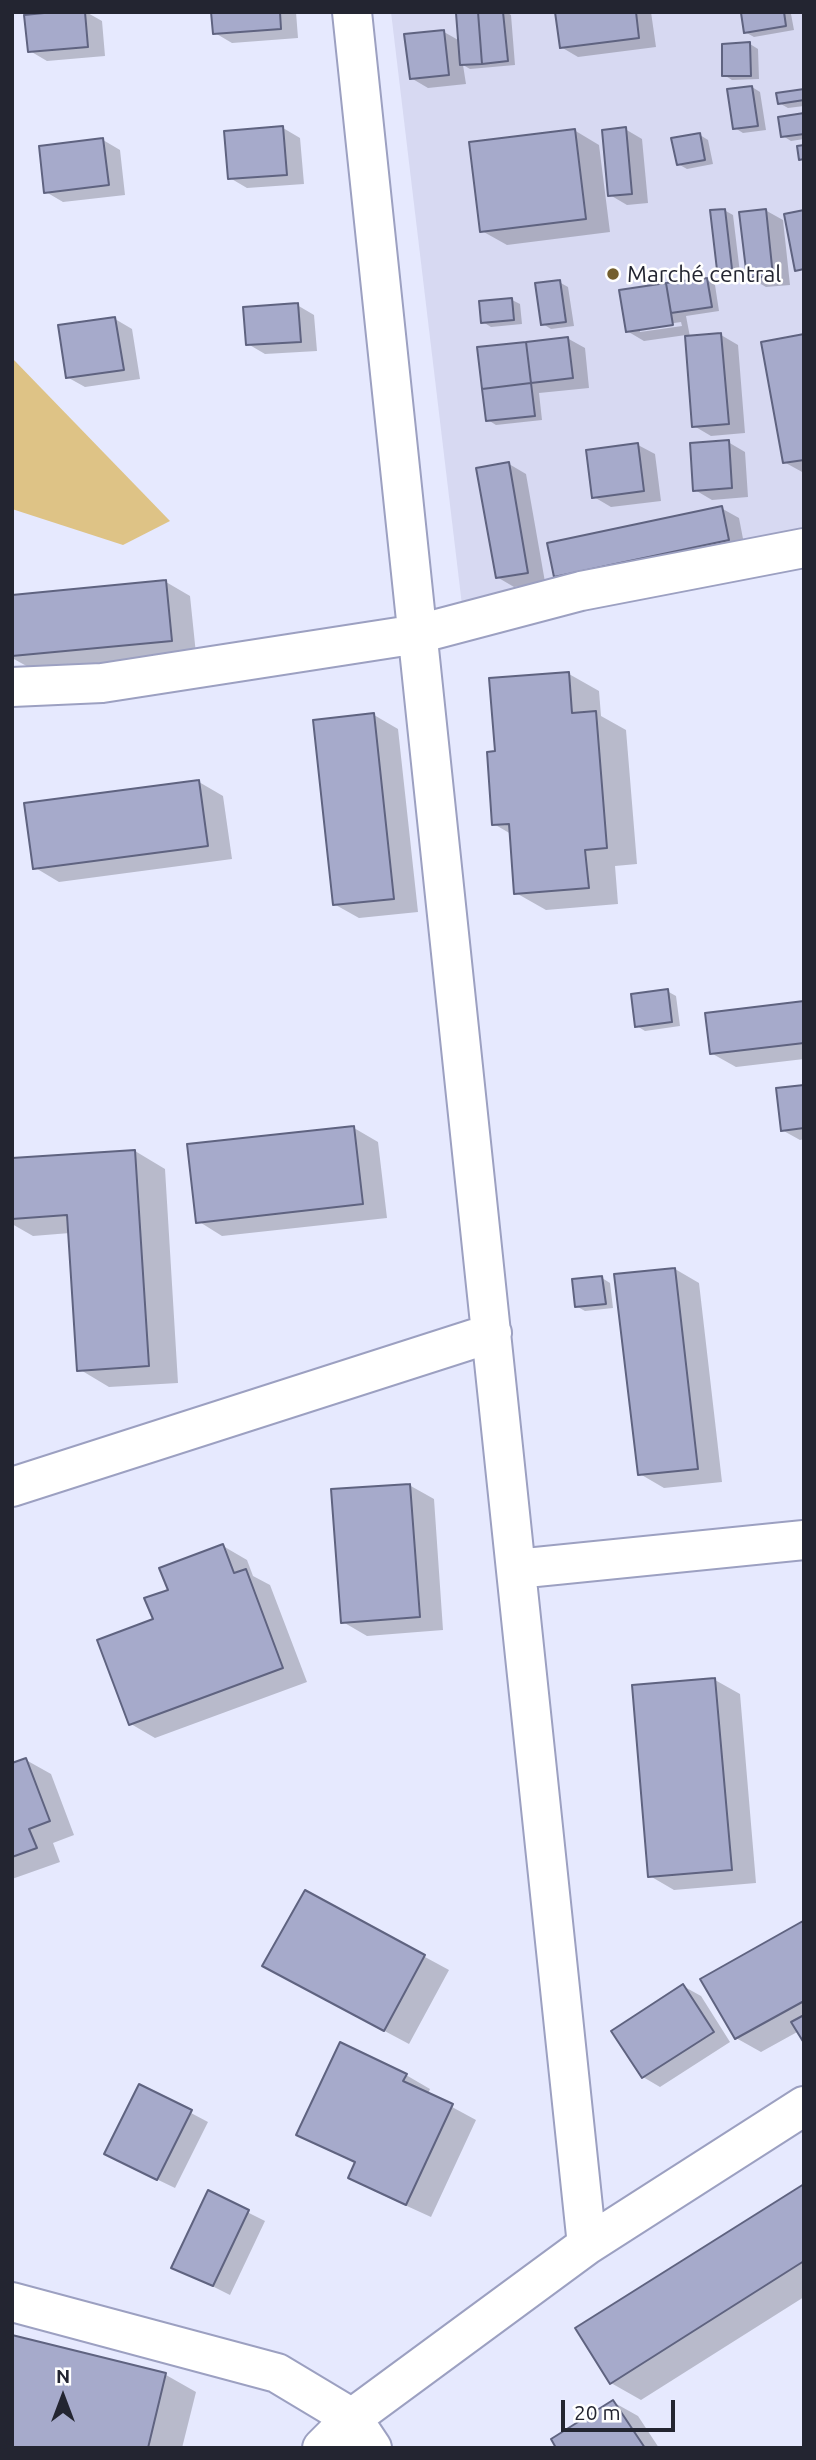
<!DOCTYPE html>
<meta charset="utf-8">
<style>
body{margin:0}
#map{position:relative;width:816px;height:2460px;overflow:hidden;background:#e6e9fe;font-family:Ubuntu,sans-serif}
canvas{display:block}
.frame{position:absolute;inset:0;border:14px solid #232531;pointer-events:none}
.north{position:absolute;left:28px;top:2362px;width:70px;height:70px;-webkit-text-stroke:5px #fff;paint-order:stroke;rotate:0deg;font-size:19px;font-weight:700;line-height:28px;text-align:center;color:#232531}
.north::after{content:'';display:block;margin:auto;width:24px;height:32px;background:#232531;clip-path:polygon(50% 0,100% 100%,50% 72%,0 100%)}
.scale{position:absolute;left:561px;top:2400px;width:114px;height:32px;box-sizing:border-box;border:4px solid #232531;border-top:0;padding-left:9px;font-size:21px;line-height:24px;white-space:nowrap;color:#232531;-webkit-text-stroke:5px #fff;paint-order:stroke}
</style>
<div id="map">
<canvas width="816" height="2460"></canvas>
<div class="frame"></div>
<div class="north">N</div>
<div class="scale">20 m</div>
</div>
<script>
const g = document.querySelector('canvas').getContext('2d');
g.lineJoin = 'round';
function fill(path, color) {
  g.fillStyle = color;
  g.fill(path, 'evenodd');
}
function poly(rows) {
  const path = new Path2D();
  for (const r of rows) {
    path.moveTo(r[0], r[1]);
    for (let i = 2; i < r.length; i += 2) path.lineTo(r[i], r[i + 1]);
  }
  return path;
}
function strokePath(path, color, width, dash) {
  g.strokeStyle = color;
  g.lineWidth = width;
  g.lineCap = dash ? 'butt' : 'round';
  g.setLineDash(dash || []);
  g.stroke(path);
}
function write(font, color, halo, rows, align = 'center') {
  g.font = font + ' Ubuntu,sans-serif';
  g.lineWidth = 5;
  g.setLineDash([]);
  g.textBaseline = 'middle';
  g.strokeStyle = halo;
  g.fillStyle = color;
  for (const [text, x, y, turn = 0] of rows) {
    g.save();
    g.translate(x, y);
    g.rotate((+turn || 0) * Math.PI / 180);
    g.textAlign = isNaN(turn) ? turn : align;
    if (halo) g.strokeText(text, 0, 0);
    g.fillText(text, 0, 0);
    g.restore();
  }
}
fill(poly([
 [391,12,804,12,804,535,462,605]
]), '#d7d9f2');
fill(poly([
 [12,358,170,521,123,545,12,509]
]), '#dec386');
fill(poly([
 [73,12,86,12,102,21,105,56,47,61,30,51],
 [213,12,296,12,298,38,232,43,215,33],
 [481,12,506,12,511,15,515,65,470,69,463,65,466,84,428,88,411,78,444,32,460,41],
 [557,12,651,12,656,47,578,57,561,47],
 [759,12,789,12,791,14,794,30,754,37,745,32,743,15],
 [750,44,758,49,759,79,732,80,724,75],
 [752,87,760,92,766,130,743,133,735,128],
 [804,91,804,106,788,108,779,103],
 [804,115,804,139,791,141,783,136],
 [283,128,300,138,304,184,247,188,230,178],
 [625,129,642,139,648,203,627,205,610,195],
 [574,130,599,145,610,232,507,245,482,231],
 [700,135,708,140,713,164,687,169,678,164],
 [103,140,120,150,125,195,63,202,46,192],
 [724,210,733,215,740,273,727,274,718,269],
 [765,210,783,220,790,285,766,287,749,277],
 [707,280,715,285,719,311,686,316,690,337,721,335,738,345,745,433,711,436,694,426,686,335,644,341,627,331,621,292],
 [681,322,682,326,640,332,640,328],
 [559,282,568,287,574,326,551,329,543,324],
 [512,300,520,304,522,324,491,327,483,322],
 [297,305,314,315,317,351,265,354,248,344],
 [115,319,132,329,140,379,85,387,67,377],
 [804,336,804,473,784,462],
 [567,338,585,348,589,388,539,393,542,420,496,425,488,420],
 [728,442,745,452,748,497,712,500,695,490],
 [638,445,655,454,661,501,611,507,594,497],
 [509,464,526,474,545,582,514,587,497,577],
 [721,508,739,518,745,549,573,586,556,576],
 [166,582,190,596,196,654,32,669,12,658,12,596],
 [569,674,599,691,601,716,626,730,637,864,615,866,618,904,546,910,516,893,511,834,494,824],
 [374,715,398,729,418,912,359,918,334,904],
 [199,782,223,796,232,859,59,882,34,867],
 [667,991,676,996,680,1026,645,1031,637,1026],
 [804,1003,804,1059,736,1067,711,1053],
 [804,1087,804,1139,800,1140,782,1130],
 [354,1128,378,1142,387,1218,222,1236,198,1221],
 [135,1151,165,1169,178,1383,109,1387,79,1369,70,1233,33,1236,12,1224,12,1160],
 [675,1269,699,1283,722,1482,664,1488,640,1474],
 [602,1278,610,1283,613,1308,585,1311,576,1306],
 [409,1485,434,1499,443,1630,367,1636,343,1622],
 [223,1546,247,1560,253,1576,270,1585,307,1682,155,1738,131,1724,155,1620,170,1591],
 [715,1680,740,1694,756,1883,674,1890,650,1876],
 [12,1760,17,1763,26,1760,51,1774,74,1835,53,1843,60,1862,12,1879],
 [305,1892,449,1970,409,2044,289,1980],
 [803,1923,804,2039,799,2031,761,2052,736,2038,703,1979],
 [683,1986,701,1996,730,2042,660,2087,643,2077],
 [406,2075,430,2089,428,2094,476,2120,431,2217,374,2191,350,2177,356,2164,299,2134],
 [140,2086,208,2122,175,2188,123,2163],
 [804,2186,804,2297,641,2400,611,2383],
 [209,2193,265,2221,230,2295,174,2267],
 [12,2337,166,2375,196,2392,182,2448,12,2448],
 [613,2402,638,2416,659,2448,558,2448]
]), '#0003');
const building = poly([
 [54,12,85,12,88,47,28,52,24,15,54,12],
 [211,12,280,12,281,29,213,34,211,12],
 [478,12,503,12,508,61,482,64,478,12],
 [478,12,482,64,460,65,456,13,478,12],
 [555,12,636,12,639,38,560,48,555,12],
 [784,12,786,26,744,33,741,13,784,12],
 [444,30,449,75,410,79,404,34,444,30],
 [750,42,751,76,722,76,722,44,750,42],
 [752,86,758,126,733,129,727,89,752,86],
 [804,89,804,100,778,104,776,93,804,89],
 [804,113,804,134,781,137,778,117,804,113],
 [283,126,287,175,228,179,224,131,283,126],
 [626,127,632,194,608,196,602,130,626,127],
 [575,129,586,219,480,232,469,142,575,129],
 [700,133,705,160,677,165,671,138,700,133],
 [103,138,109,185,44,193,39,146,103,138],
 [804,145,804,159,799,160,797,146,804,145],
 [725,209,732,269,717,270,710,210,725,209],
 [766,209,773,276,747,278,739,212,766,209],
 [804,210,804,269,795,271,784,214,804,210],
 [707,278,712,307,671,313,666,283,707,278],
 [560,280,566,322,541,325,535,283,560,280],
 [666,283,673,325,626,332,619,290,666,283],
 [512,298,514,320,481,323,479,301,512,298],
 [298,303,301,342,246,345,243,307,298,303],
 [115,317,124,370,66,378,58,325,115,317],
 [721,333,729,424,692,427,685,336,721,333],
 [804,334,804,460,783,463,761,342,804,334],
 [568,337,573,378,531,383,526,342,568,337],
 [526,342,531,383,482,389,477,347,526,342],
 [531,383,535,416,486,421,482,389,531,383],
 [729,440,732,488,693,491,690,443,729,440],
 [638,443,644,491,592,498,586,450,638,443],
 [509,462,528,573,496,578,476,468,509,462],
 [722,506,729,540,554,577,547,543,722,506],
 [166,580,172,641,12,656,12,595,166,580],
 [569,672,572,713,596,711,607,848,585,850,589,888,514,894,509,824,492,825,487,752,495,751,489,678,569,672],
 [374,713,394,899,333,905,313,720,374,713],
 [199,780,208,846,33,869,24,803,199,780],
 [668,989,672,1022,635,1027,631,994,668,989],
 [804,1001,804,1043,710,1054,705,1013,804,1001],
 [804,1085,804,1128,781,1131,776,1088,804,1085],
 [354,1126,363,1204,196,1223,187,1144,354,1126],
 [135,1150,149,1366,77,1371,67,1215,12,1219,12,1158,135,1150],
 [675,1268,698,1469,638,1475,614,1274,675,1268],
 [602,1276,606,1304,575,1307,572,1279,602,1276],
 [410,1484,420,1617,341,1623,331,1489,410,1484],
 [223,1544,234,1573,246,1569,283,1668,129,1725,97,1640,153,1619,144,1598,168,1590,159,1568,223,1544],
 [715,1678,732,1870,648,1877,632,1685,715,1678],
 [26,1758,50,1821,29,1829,37,1848,12,1857,12,1763,26,1758],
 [305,1890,425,1955,384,2031,262,1966,305,1890],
 [803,1921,804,2001,735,2039,700,1979,803,1921],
 [683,1984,714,2032,642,2078,611,2031,683,1984],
 [804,2015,804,2043,791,2022,804,2015],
 [340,2042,407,2074,403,2081,453,2104,406,2205,348,2178,355,2162,296,2135,340,2042],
 [139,2084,192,2110,157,2180,104,2154,139,2084],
 [804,2184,804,2261,610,2384,575,2328,804,2184],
 [208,2190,249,2210,213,2286,171,2268,208,2190],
 [12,2335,166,2373,148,2448,12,2448,12,2335],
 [613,2400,645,2448,556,2448,551,2439,613,2400]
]);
fill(building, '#a6aacb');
strokePath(building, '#5f6380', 2);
const minor = poly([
 [352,12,587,2245],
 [12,687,102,683,418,634,581,591,804,548],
 [12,1487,492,1333],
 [516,1569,804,1540],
 [12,2302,277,2373,352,2418,372,2448],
 [322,2448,352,2418,587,2245,804,2106]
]);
strokePath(minor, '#9ca0c1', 42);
strokePath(minor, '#fff', 38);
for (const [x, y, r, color] of [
 [613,274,7,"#735e2e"]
]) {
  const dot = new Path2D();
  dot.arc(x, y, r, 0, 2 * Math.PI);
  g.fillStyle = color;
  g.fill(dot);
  strokePath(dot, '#fff', 2.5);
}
write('23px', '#232531', '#fff', [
 ["Marché central",627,274]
], 'left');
</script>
